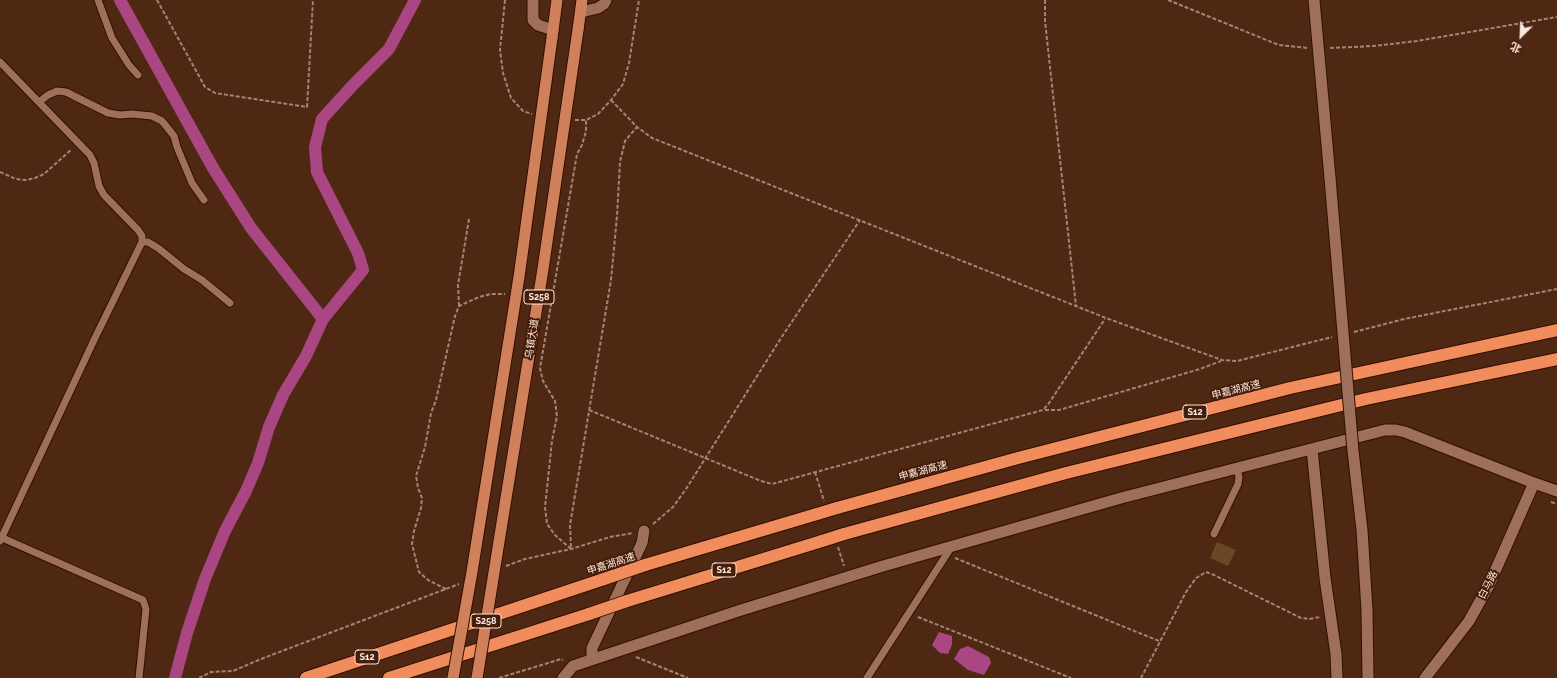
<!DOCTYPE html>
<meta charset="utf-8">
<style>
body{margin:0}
#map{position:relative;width:1557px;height:678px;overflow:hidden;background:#4f2814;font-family:Raleway,"Noto Sans SC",sans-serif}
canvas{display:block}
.north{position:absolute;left:1501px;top:16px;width:40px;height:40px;-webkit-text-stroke:3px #441e0a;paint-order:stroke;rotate:204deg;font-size:11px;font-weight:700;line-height:16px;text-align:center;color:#fde8de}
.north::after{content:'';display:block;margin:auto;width:14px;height:18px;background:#fde8de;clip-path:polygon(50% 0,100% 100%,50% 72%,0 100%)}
</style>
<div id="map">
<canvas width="1557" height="678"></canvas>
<div class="north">北</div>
</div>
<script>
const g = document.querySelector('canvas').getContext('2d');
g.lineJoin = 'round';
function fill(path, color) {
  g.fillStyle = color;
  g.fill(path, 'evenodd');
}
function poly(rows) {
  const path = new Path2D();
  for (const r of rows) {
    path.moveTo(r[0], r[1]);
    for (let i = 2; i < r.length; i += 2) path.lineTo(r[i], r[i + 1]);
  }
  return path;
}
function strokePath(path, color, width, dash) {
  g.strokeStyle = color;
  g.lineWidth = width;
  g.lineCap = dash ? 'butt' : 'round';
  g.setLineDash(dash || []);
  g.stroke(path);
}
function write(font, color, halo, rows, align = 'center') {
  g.font = font + ' Raleway,"Noto Sans SC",sans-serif';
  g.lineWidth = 4;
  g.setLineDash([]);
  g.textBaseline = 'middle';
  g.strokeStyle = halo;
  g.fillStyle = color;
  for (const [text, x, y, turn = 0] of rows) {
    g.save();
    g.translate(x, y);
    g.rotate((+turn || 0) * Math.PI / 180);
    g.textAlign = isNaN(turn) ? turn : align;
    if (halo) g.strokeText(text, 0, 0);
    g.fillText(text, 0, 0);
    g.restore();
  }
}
fill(poly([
 [939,632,952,636,952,645,948,654,940,653,932,645],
 [968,646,989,657,991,663,984,675,968,670,954,659,960,649]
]), '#aa4682');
strokePath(poly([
 [120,0,213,168,251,228,323,319],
 [175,678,187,633,205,579,225,531,246,491,258,463,269,427,283,395,306,356,323,319,363,270,358,253,317,172,315,147,322,119,353,85,389,49,415,0]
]), '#aa4682', 12);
fill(poly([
 [1217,542,1236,550,1228,566,1210,558]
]), '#694826');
const service = poly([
 [98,0,112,38,129,65,138,75],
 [0,62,90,155,94,163,99,186,104,195,138,230,142,236,142,242,94,340,0,541],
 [39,102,48,95,57,91,66,92,108,113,120,115,132,114,152,116,162,121,174,136,177,147,192,183,204,200],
 [142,242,148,242,158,248,184,269,202,280,230,303],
 [1214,534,1238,484,1239,477,1237,468],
 [0,537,143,600,146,609,139,678],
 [867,678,952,546]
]);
const minor = poly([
 [533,0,533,20,538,25,553,30],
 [581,12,598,8,604,4,606,0],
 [1312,449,1325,578,1336,654,1337,678],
 [592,659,592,648,642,543,644,531],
 [563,678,573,666,738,611,883,566,1121,498,1385,430,1396,430,1405,432,1534,483]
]);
const tertiary = poly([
 [1314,0,1330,178],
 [1367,610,1368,678],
 [1425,678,1469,621,1489,585,1534,483,1557,491]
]);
const primary = poly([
 [578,30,582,0],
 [552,38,557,0]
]);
const motorway = poly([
 [837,508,1018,458,1290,388,1557,330],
 [844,534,1066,473,1264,424,1366,399,1557,359],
 [645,565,817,514],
 [627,601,822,541],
 [306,678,604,579],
 [389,678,589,614]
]);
strokePath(service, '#330f00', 9);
strokePath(minor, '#330f00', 13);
strokePath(tertiary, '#330f00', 13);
strokePath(primary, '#330f00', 13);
strokePath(motorway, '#330f00', 14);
strokePath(poly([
 [157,0,205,87,215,93,307,107,313,0],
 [505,0,500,50,503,73,511,98,523,111,532,114],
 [1045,0,1045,21,1076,306],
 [1168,0,1279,45,1308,48],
 [1330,48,1374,46,1417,41,1557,17],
 [611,100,637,127,652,138,1106,318,1222,360,1237,361,1332,337],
 [575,120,586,120,598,114,611,100,623,84,629,63,639,0],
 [0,172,16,179,26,180,35,178,44,174,72,149],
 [459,306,458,285,469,219],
 [1354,332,1404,319,1557,289],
 [589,410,761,481,772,484,1043,410,1049,403,1105,319],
 [1045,410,1059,410,1200,369,1221,361],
 [815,472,824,501],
 [1551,502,1557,504],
 [653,524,673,507,686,489,781,338,860,220],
 [571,547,570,525,611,280,617,216,620,162,625,141,637,127],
 [838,547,844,566],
 [571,549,555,535,547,524,545,507,552,441,557,416,555,401,543,381,540,368,577,154,582,145,586,131,586,120],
 [955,558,1159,641],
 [506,566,525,559,571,549,610,537,633,533],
 [446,589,428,580,419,572,412,544,414,531,421,508,422,498,418,488,416,476,425,447,431,413,436,400,455,316,459,306,479,297,491,294,505,294],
 [918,617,1071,678],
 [636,657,688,678],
 [199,678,211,672,233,671,261,659,459,584],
 [499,678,561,659,563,660],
 [1141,678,1186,592,1196,578,1206,572,1214,575,1301,618,1309,619,1320,617]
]), '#a38475', 2, [4, 2]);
strokePath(service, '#9e705b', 7);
strokePath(minor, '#9e705b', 11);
strokePath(tertiary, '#9e705b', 11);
strokePath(primary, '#d0815c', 11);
strokePath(motorway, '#f18d5c', 12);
const tertiaryBridge = poly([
 [1330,178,1353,451,1362,530,1367,610]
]);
const primaryBridge = poly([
 [453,678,472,572,519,277,552,38],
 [477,678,543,269,578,30]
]);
const motorwayBridge = poly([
 [817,514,837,508],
 [822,541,844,534],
 [604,579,645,565],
 [589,614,627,601]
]);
strokePath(tertiaryBridge, '#330f00', 13, []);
strokePath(primaryBridge, '#330f00', 13, []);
strokePath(motorwayBridge, '#330f00', 14, []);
strokePath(tertiaryBridge, '#9e705b', 11);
strokePath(primaryBridge, '#d0815c', 11);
strokePath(motorwayBridge, '#f18d5c', 12);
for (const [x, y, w] of [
 [539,297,30],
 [1195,412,24],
 [724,570,24],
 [486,621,30],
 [367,657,24]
]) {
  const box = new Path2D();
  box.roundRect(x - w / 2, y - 7, w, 14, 3);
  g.fillStyle = '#441e0a';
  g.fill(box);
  strokePath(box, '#fde8de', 1);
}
write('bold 9px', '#fde8de', null, [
 ["S258",539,297],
 ["S12",1195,412],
 ["S12",724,570],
 ["S258",486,621],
 ["S12",367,657]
]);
write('10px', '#fde8de', '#441e0a', [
 ["乌镇大道",532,339,-81],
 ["申嘉湖高速",1236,390,-14],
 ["申嘉湖高速",923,471,-15],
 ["申嘉湖高速",611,564,-18],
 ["白马路",1488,585,-63]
]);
</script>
